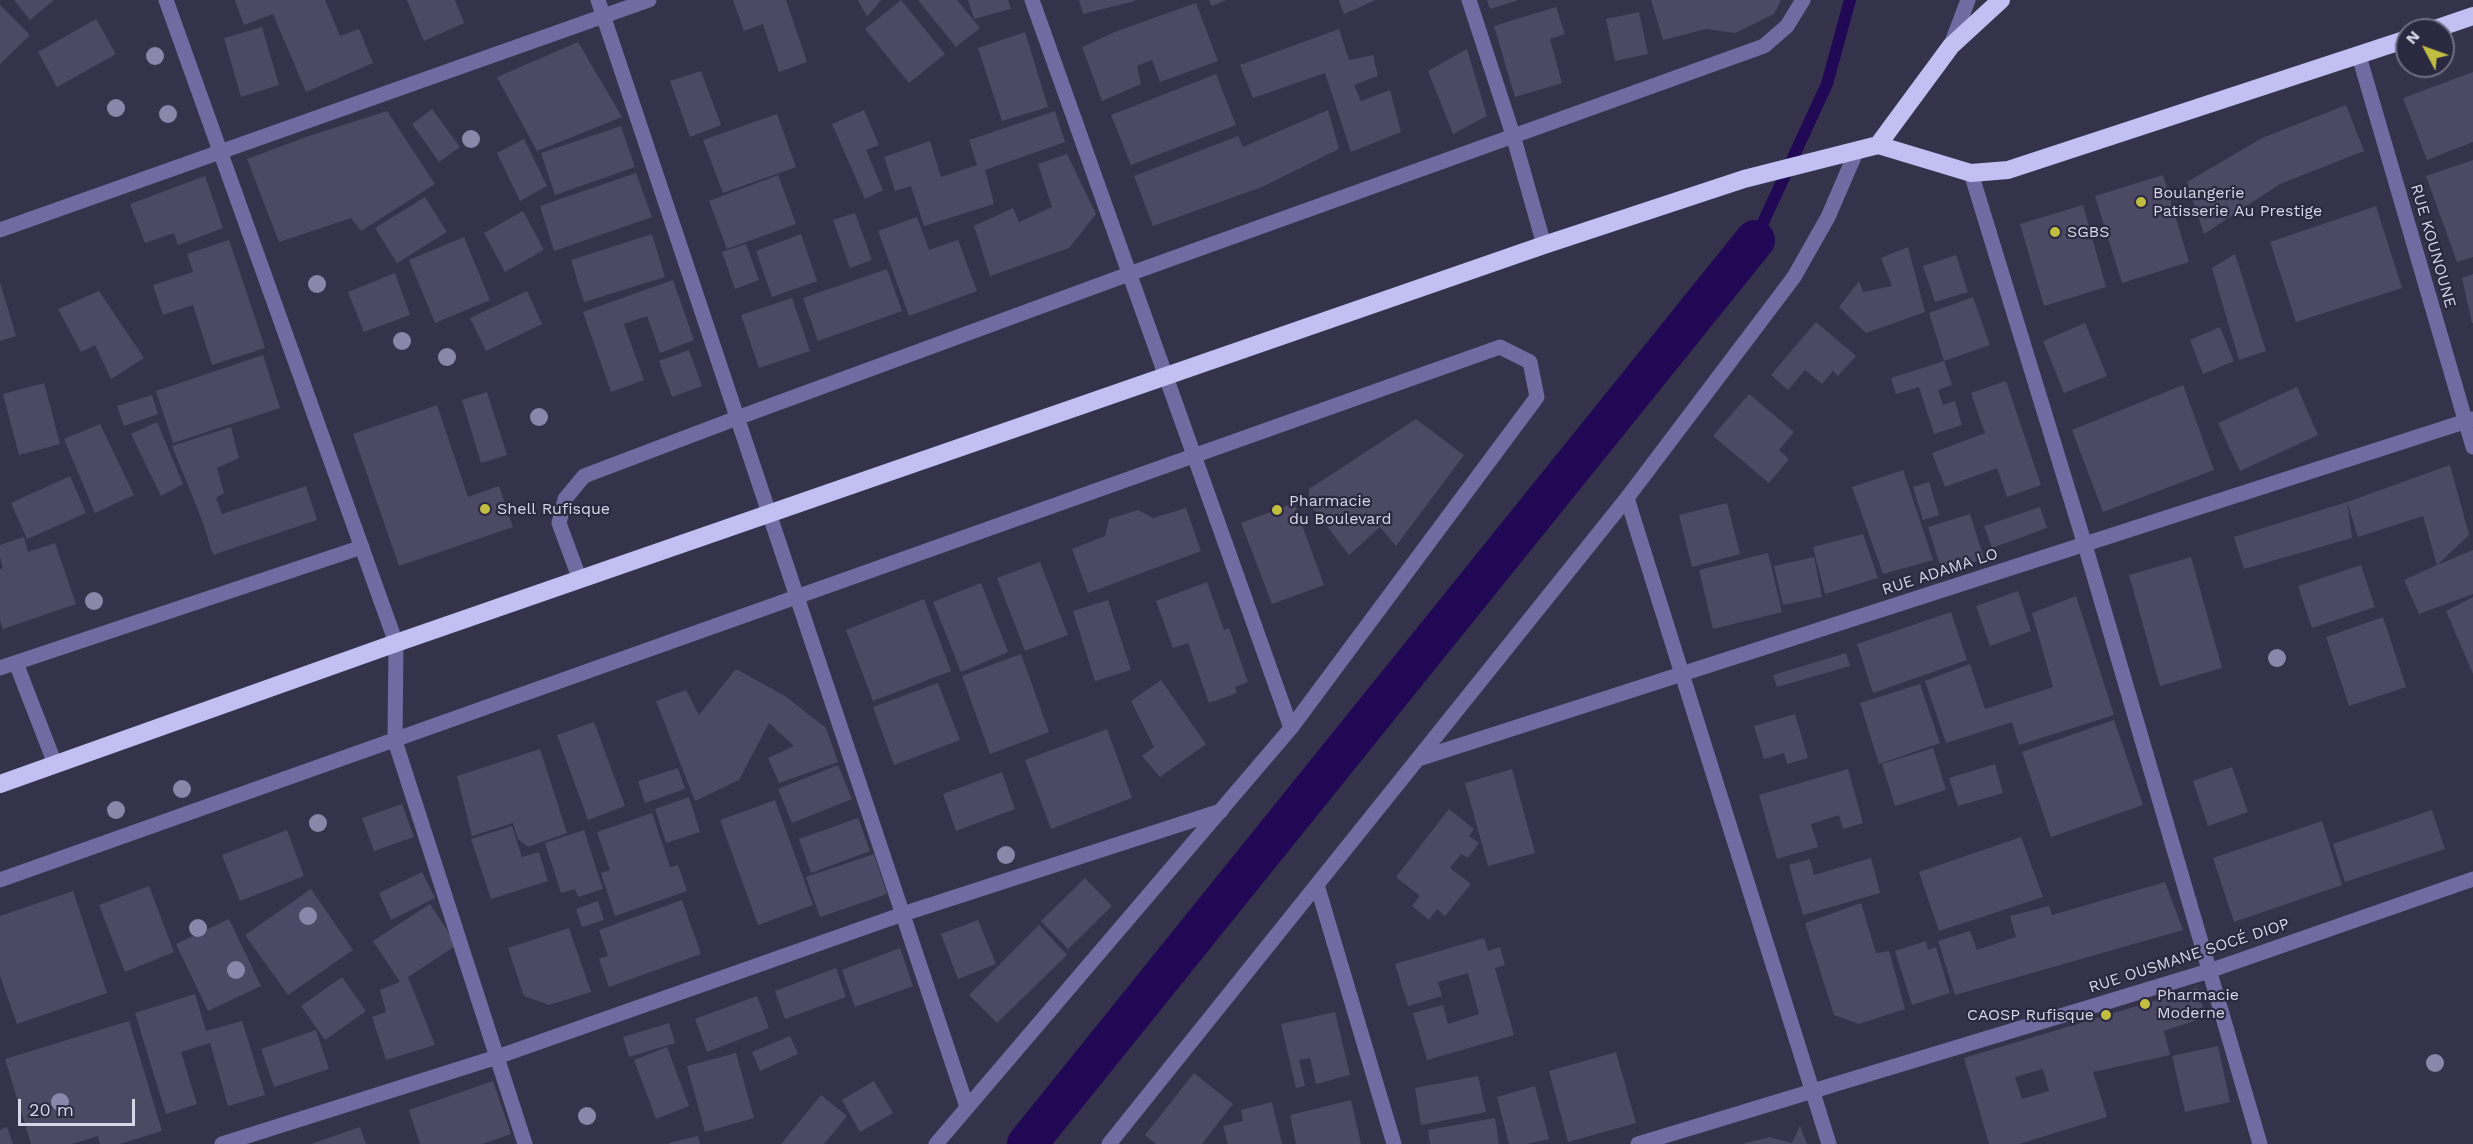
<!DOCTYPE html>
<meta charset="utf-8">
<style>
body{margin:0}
#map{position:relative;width:2473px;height:1144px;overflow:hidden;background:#35334b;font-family:"Work Sans",sans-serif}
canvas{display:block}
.north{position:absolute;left:2395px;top:18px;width:60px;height:60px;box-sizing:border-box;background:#2b2941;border:2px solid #706e83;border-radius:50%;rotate:311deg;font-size:16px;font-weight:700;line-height:24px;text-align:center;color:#d7d6e6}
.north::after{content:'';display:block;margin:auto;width:21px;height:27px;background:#c1bd40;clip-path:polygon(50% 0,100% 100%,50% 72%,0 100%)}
.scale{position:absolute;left:18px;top:1099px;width:117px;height:27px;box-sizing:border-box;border:3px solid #d7d6e6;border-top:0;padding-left:8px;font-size:18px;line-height:21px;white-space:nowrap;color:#d7d6e6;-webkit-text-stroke:4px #2b2941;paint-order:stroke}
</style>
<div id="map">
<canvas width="2473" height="1144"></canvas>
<div class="north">N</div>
<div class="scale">20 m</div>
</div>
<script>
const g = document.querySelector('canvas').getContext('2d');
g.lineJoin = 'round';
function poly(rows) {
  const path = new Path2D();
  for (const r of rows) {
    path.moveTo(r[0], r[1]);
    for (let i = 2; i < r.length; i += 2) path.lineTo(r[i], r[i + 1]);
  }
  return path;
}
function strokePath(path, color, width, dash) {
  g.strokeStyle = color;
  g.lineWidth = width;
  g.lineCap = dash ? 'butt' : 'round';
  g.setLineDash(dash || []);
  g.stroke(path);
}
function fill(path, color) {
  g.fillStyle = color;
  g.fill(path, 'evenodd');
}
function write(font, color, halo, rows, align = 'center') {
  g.font = font + ' "Work Sans",sans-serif';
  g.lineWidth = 4.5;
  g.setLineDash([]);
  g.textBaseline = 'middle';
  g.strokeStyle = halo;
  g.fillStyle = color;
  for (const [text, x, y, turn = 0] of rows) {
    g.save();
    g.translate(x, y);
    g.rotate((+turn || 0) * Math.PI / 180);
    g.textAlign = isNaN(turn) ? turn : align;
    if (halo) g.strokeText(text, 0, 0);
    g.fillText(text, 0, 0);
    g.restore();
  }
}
strokePath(poly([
 [1755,240,1827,84,1850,0]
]), '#200854', 12);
strokePath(poly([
 [1027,1144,1755,240]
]), '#200854', 40);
fill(poly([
 [14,0,54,0,30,20],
 [235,0,325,0,340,36,359,29,373,63,306,92,273,14,244,25],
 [407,0,455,0,464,23,424,41],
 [733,0,786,0,807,62,779,72,763,24,744,31],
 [858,0,881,0,867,17],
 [901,0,945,54,909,83,865,29],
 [918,0,957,0,980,28,956,47],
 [968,0,1008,0,1011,9,974,19],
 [1079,0,1135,0,1135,1,1083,14],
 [1209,0,1226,0,1212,6],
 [1339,0,1376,0,1344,14],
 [1487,0,1516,0,1516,1,1490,9],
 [1651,0,1781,0,1774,14,1735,33,1706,29,1663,40],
 [1196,3,1218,61,1160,82,1152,60,1137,66,1141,84,1102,101,1082,47,1117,31],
 [0,5,30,35,0,64],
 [1556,7,1565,34,1550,39,1562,83,1515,97,1494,26],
 [1639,12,1648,54,1615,61,1606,19],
 [96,19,116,54,57,87,38,52],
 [262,27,279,85,241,97,224,38],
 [1339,29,1349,60,1373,55,1378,76,1354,85,1361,101,1390,90,1401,132,1351,152,1325,73,1253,98,1240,65],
 [1025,32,1048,107,1002,121,978,48],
 [578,42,622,117,537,151,497,77],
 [1467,49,1487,116,1453,134,1428,71],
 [701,71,721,125,690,137,670,81],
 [2473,72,2473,142,2427,160,2403,98],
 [1216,74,1236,125,1131,165,1111,115],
 [2346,105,2364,151,2280,184,2204,234,2187,182,2262,138],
 [432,109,460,147,439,162,412,124],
 [864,110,879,145,866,150,883,190,865,199,832,124],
 [1328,110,1339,149,1262,187,1153,226,1134,176,1238,136,1243,147],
 [387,111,435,184,361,231,351,218,279,242,247,159,306,137],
 [1055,111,1065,142,985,170,994,204,924,226,911,186,895,191,884,157,930,141,941,177,977,165,969,140],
 [777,114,796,167,723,193,703,140],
 [621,126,635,167,555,195,541,153],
 [524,139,547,186,520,201,497,153],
 [1067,154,1096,214,1069,248,990,276,974,226,1013,208,1019,222,1052,207,1038,164],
 [2473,160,2473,257,2457,262,2426,176],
 [636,173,652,217,554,251,540,206],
 [778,175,796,224,727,249,709,201],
 [2163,175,2189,262,2122,283,2095,196],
 [205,176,223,228,178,245,174,233,145,243,130,204],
 [425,197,447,232,397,263,375,228],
 [2083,205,2106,287,2044,306,2020,224],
 [2376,206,2402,288,2296,322,2270,242],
 [523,211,544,250,505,272,484,233],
 [855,213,872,260,850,268,833,220],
 [917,217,929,250,958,240,977,291,909,316,878,231],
 [652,234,665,277,584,302,571,260],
 [801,234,817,281,772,297,756,251],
 [464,237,490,300,435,323,409,260],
 [229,240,265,348,212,365,193,305,163,315,153,285,193,272,187,254],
 [746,244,759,280,735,289,722,252],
 [1908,247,1925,312,1866,333,1839,307,1859,281,1863,292,1892,286,1881,258],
 [2235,254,2266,351,2239,360,2212,268],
 [1956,255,1968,292,1935,302,1923,266],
 [887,269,902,311,818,341,803,298],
 [395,273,410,315,364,332,348,292],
 [2473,274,2473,323,2472,323,2462,278],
 [673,280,694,340,660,353,647,316,624,324,644,380,611,392,583,312],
 [0,282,16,336,0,341],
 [99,291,144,358,111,379,95,345,81,352,58,309],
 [527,291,542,324,486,351,470,318],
 [1973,297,1990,345,1944,361,1929,313],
 [792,298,810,351,759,368,741,315],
 [1816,322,1856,356,1838,376,1833,371,1822,384,1805,370,1788,390,1771,375],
 [2085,323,2107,376,2064,393,2043,341],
 [2220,327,2234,361,2203,374,2190,340],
 [689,350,702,386,672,397,659,361],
 [263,355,280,408,173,443,156,391],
 [1944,361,1952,385,1938,390,1943,405,1955,401,1962,425,1934,434,1919,387,1896,394,1891,378],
 [2006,381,2041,485,2007,497,1997,468,1945,487,1932,453,1985,433,1971,393],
 [44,383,60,444,19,455,3,394],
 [2183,385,2214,470,2103,512,2072,430],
 [2297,387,2318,435,2240,471,2218,423],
 [487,392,507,455,481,463,462,400],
 [1749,394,1794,432,1779,450,1789,459,1769,483,1713,436],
 [152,395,158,414,124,426,117,406],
 [437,405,468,497,499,486,513,527,399,566,353,434],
 [1416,419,1464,455,1396,546,1380,527,1349,555,1309,503,1309,489],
 [157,422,183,484,161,496,131,434],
 [100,424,134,495,95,513,64,439],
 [231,427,239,458,217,468,224,493,216,498,222,514,306,486,317,520,213,555,202,520,172,446],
 [2450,465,2469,535,2437,565,2473,550,2473,594,2419,614,2404,580,2437,565,2423,516,2358,537,2347,502],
 [1903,470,1933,560,1883,574,1852,487],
 [70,476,86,513,27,539,11,503],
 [1929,482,1939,515,1923,520,1913,487],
 [2347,502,2352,538,2244,569,2234,537],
 [1294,503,1324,585,1272,604,1241,523],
 [1727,503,1740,554,1692,567,1679,515],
 [2040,507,2047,528,1992,548,1984,526],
 [1186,508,1201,551,1088,593,1072,549,1105,536,1109,519,1138,510,1153,518],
 [1970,514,1984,559,1942,572,1928,527],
 [1863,534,1878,578,1825,594,1813,547],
 [24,537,28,552,55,543,76,604,3,629,0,621,0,569,3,568,0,558,0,545],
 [1768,553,1782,612,1713,629,1699,570],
 [1814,557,1822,597,1783,605,1774,566],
 [2191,557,2222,668,2160,686,2129,575],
 [1040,562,1068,635,1025,651,997,578],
 [2361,565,2375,607,2312,628,2298,586],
 [1207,582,1224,630,1229,628,1248,682,1235,687,1237,693,1209,703,1188,643,1173,648,1156,601],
 [981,583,1008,652,961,672,933,602],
 [2018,591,2031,631,1990,646,1976,606],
 [2076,596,2114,715,2019,745,2012,722,1946,743,1925,681,1970,664,1985,709,2053,687,2032,613],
 [2473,597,2473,674,2446,611],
 [924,599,951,671,873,701,846,630],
 [1108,600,1131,670,1095,681,1073,611],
 [1951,612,1967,660,1873,693,1857,644],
 [2383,617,2406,687,2349,706,2326,637],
 [1846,653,1850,666,1777,687,1773,675],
 [1021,654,1049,732,990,754,962,676],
 [736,669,785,696,826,728,838,762,779,783,768,758,794,746,769,723,739,780,695,801,656,701,686,690,699,715],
 [1161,680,1206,744,1160,777,1142,756,1154,747,1131,701],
 [938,683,960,740,894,765,873,707],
 [1920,684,1940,743,1879,764,1860,703],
 [1795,714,1808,758,1787,764,1784,753,1764,759,1754,726],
 [2114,720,2143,805,2051,837,2022,752],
 [594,722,625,806,588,820,557,735],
 [1107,729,1132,798,1051,829,1025,760],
 [1933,748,1946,790,1895,806,1882,764],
 [540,749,567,833,528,847,518,839,513,823,472,836,457,776],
 [1995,764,2003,793,1958,806,1949,778],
 [838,765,852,799,792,823,778,789],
 [2232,767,2248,812,2208,826,2193,781],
 [678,768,685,789,645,803,638,781],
 [1512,769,1535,853,1488,866,1465,783],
 [1848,769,1863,823,1843,829,1839,815,1811,824,1818,847,1777,859,1759,795],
 [1002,772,1015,809,956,831,943,794],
 [689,797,700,832,666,843,655,809],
 [775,800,813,905,758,925,720,820],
 [402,804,414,837,374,851,362,818],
 [1449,809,1474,829,1469,836,1479,843,1468,858,1461,854,1450,868,1471,884,1445,916,1437,909,1429,920,1412,906,1420,896,1396,877],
 [2432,810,2445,849,2345,882,2333,844],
 [652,813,670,867,678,865,687,891,615,916,601,873,610,870,597,832],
 [858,818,870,851,811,873,799,839],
 [2322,821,2342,885,2234,922,2213,858],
 [512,826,522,857,539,852,548,881,491,899,471,839],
 [287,830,304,876,240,901,222,855],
 [584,830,603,889,578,897,575,889,561,893,545,843],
 [2021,837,2043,897,1939,931,1919,872],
 [874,854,887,894,820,917,806,877],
 [1871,858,1880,893,1803,915,1789,865,1810,859,1814,875],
 [422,872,435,898,391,920,379,893],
 [1085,878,1112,906,1068,949,1041,921],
 [2165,882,2183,930,1955,995,1938,941,1970,931,1977,950,2016,937,2010,916,2049,906,2052,915],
 [149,886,174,952,125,972,99,905],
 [311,889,353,950,288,995,245,935],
 [73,891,107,993,17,1024,0,976,0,916],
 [682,900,701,954,609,987,599,959,608,956,599,930],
 [598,901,604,920,582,927,576,909],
 [1861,903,1876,953,1889,951,1905,1009,1859,1024,1834,1015,1805,923],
 [430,904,457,945,408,977,435,1045,386,1060,372,1017,386,1012,380,990,400,982,373,941],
 [229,919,261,986,208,1011,176,944],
 [978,920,996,964,958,979,941,934],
 [1039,925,1067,955,997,1023,969,995],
 [569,928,591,992,549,1005,524,996,508,948],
 [1484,938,1488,951,1500,947,1505,965,1495,968,1514,1035,1427,1060,1413,1013,1443,1005,1448,1024,1479,1014,1468,973,1438,982,1442,996,1408,1006,1395,964],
 [1926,941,1928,950,1936,947,1950,993,1912,1005,1895,951],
 [900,948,913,986,855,1007,842,970],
 [836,968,846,997,785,1019,775,991],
 [342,977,366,1011,325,1040,301,1006],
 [2197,988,2206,1017,2164,1031,2170,1055,2093,1072,2107,1117,2019,1144,1989,1144,1964,1058],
 [2043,1069,2049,1091,2022,1099,2015,1077],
 [195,994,206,1031,242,1021,265,1095,228,1106,210,1043,181,1052,197,1104,166,1114,135,1013],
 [757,996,769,1028,707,1052,695,1019],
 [1335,1012,1350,1075,1316,1084,1310,1058,1299,1060,1305,1086,1296,1088,1281,1024],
 [129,1021,162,1131,120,1144,100,1144,98,1136,72,1144,31,1144,5,1059],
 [669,1023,675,1043,629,1057,623,1037],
 [316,1030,329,1069,274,1087,261,1049],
 [790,1036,798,1054,760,1071,752,1052],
 [2218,1046,2230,1102,2185,1112,2172,1056],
 [667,1047,689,1106,656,1119,634,1060],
 [1616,1052,1636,1123,1568,1142,1549,1071],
 [736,1053,754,1118,705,1132,687,1066],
 [1194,1073,1233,1104,1202,1144,1156,1144,1145,1135],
 [1478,1076,1486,1112,1421,1125,1415,1088],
 [493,1081,511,1134,482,1144,420,1144,409,1110],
 [874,1081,893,1113,860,1132,842,1100],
 [1535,1086,1549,1139,1527,1144,1509,1144,1497,1097],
 [821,1095,847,1116,824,1144,781,1144],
 [1351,1100,1361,1144,1296,1144,1290,1115],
 [1272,1102,1282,1144,1228,1144,1223,1126,1243,1121,1241,1110],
 [1495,1118,1499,1144,1430,1144,1428,1130],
 [1800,1126,1807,1144,1742,1144,1769,1137,1792,1143],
 [7,1127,13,1144,0,1144,0,1130],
 [360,1127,366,1144,311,1144],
 [698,1136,700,1144,669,1144,669,1143]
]), '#4b4963');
strokePath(poly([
 [166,0,396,643,395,741,525,1144],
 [598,0,967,1107],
 [1032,0,1291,728],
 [1469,0,1513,135,1544,245],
 [1951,45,1968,0],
 [2359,56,2473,447],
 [1971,173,2085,545,2260,1144],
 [0,230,649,0],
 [1627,498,1829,1144],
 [580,580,559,523,565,499,584,476,737,418,1129,274,1764,46,1787,26,1803,0],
 [16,663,55,764],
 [0,668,362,547],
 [1418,759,2473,419],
 [0,880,1500,347,1530,362,1537,397,1291,728,936,1144],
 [1317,885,1394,1144],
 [222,1144,497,1057,903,914,1221,811],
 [1109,1144,1627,498,1794,277,1828,217,1857,150],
 [1638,1144,2209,971,2473,879]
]), '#706ba1', 15);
strokePath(poly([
 [2432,30,2473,16],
 [1878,145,1951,46,2001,0],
 [0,784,396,643,1544,245,1744,179,1878,145,1971,173,2008,170,2407,39]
]), '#c2bff3', 18);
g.fillStyle = '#8987aa';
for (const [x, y] of [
 [155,56],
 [116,108],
 [168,114],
 [471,139],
 [317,284],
 [402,341],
 [447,357],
 [539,417],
 [94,601],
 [2277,658],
 [182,789],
 [116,810],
 [318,823],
 [1006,855],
 [308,916],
 [198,928],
 [236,970],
 [2435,1063],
 [60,1102],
 [587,1116]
]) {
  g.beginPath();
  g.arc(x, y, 9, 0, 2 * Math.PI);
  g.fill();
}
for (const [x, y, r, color] of [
 [2141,202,6,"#c1bd40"],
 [2055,232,6,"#c1bd40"],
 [485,509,6,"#c1bd40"],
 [1277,510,6,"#c1bd40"],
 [2145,1004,6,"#c1bd40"],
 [2106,1015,6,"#c1bd40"]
]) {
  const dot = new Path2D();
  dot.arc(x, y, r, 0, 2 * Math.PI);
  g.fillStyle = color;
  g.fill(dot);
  strokePath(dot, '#2b2941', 2);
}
write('16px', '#d7d6e6', '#2b2941', [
 ["Boulangerie",2153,193],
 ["Patisserie Au Prestige",2153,211],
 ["SGBS",2067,232],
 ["Pharmacie",1289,501],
 ["du Boulevard",1289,519],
 ["Shell Rufisque",497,509],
 ["Pharmacie",2157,995],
 ["Moderne",2157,1013],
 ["CAOSP Rufisque",2094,1015,"right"]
], 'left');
write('16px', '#d7d6e6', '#2b2941', [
 ["RUE KOUNOUNE",2433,246,74],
 ["RUE ADAMA LO",1940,572,-18],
 ["RUE OUSMANE SOCÉ DIOP",2189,956,-18]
]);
</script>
